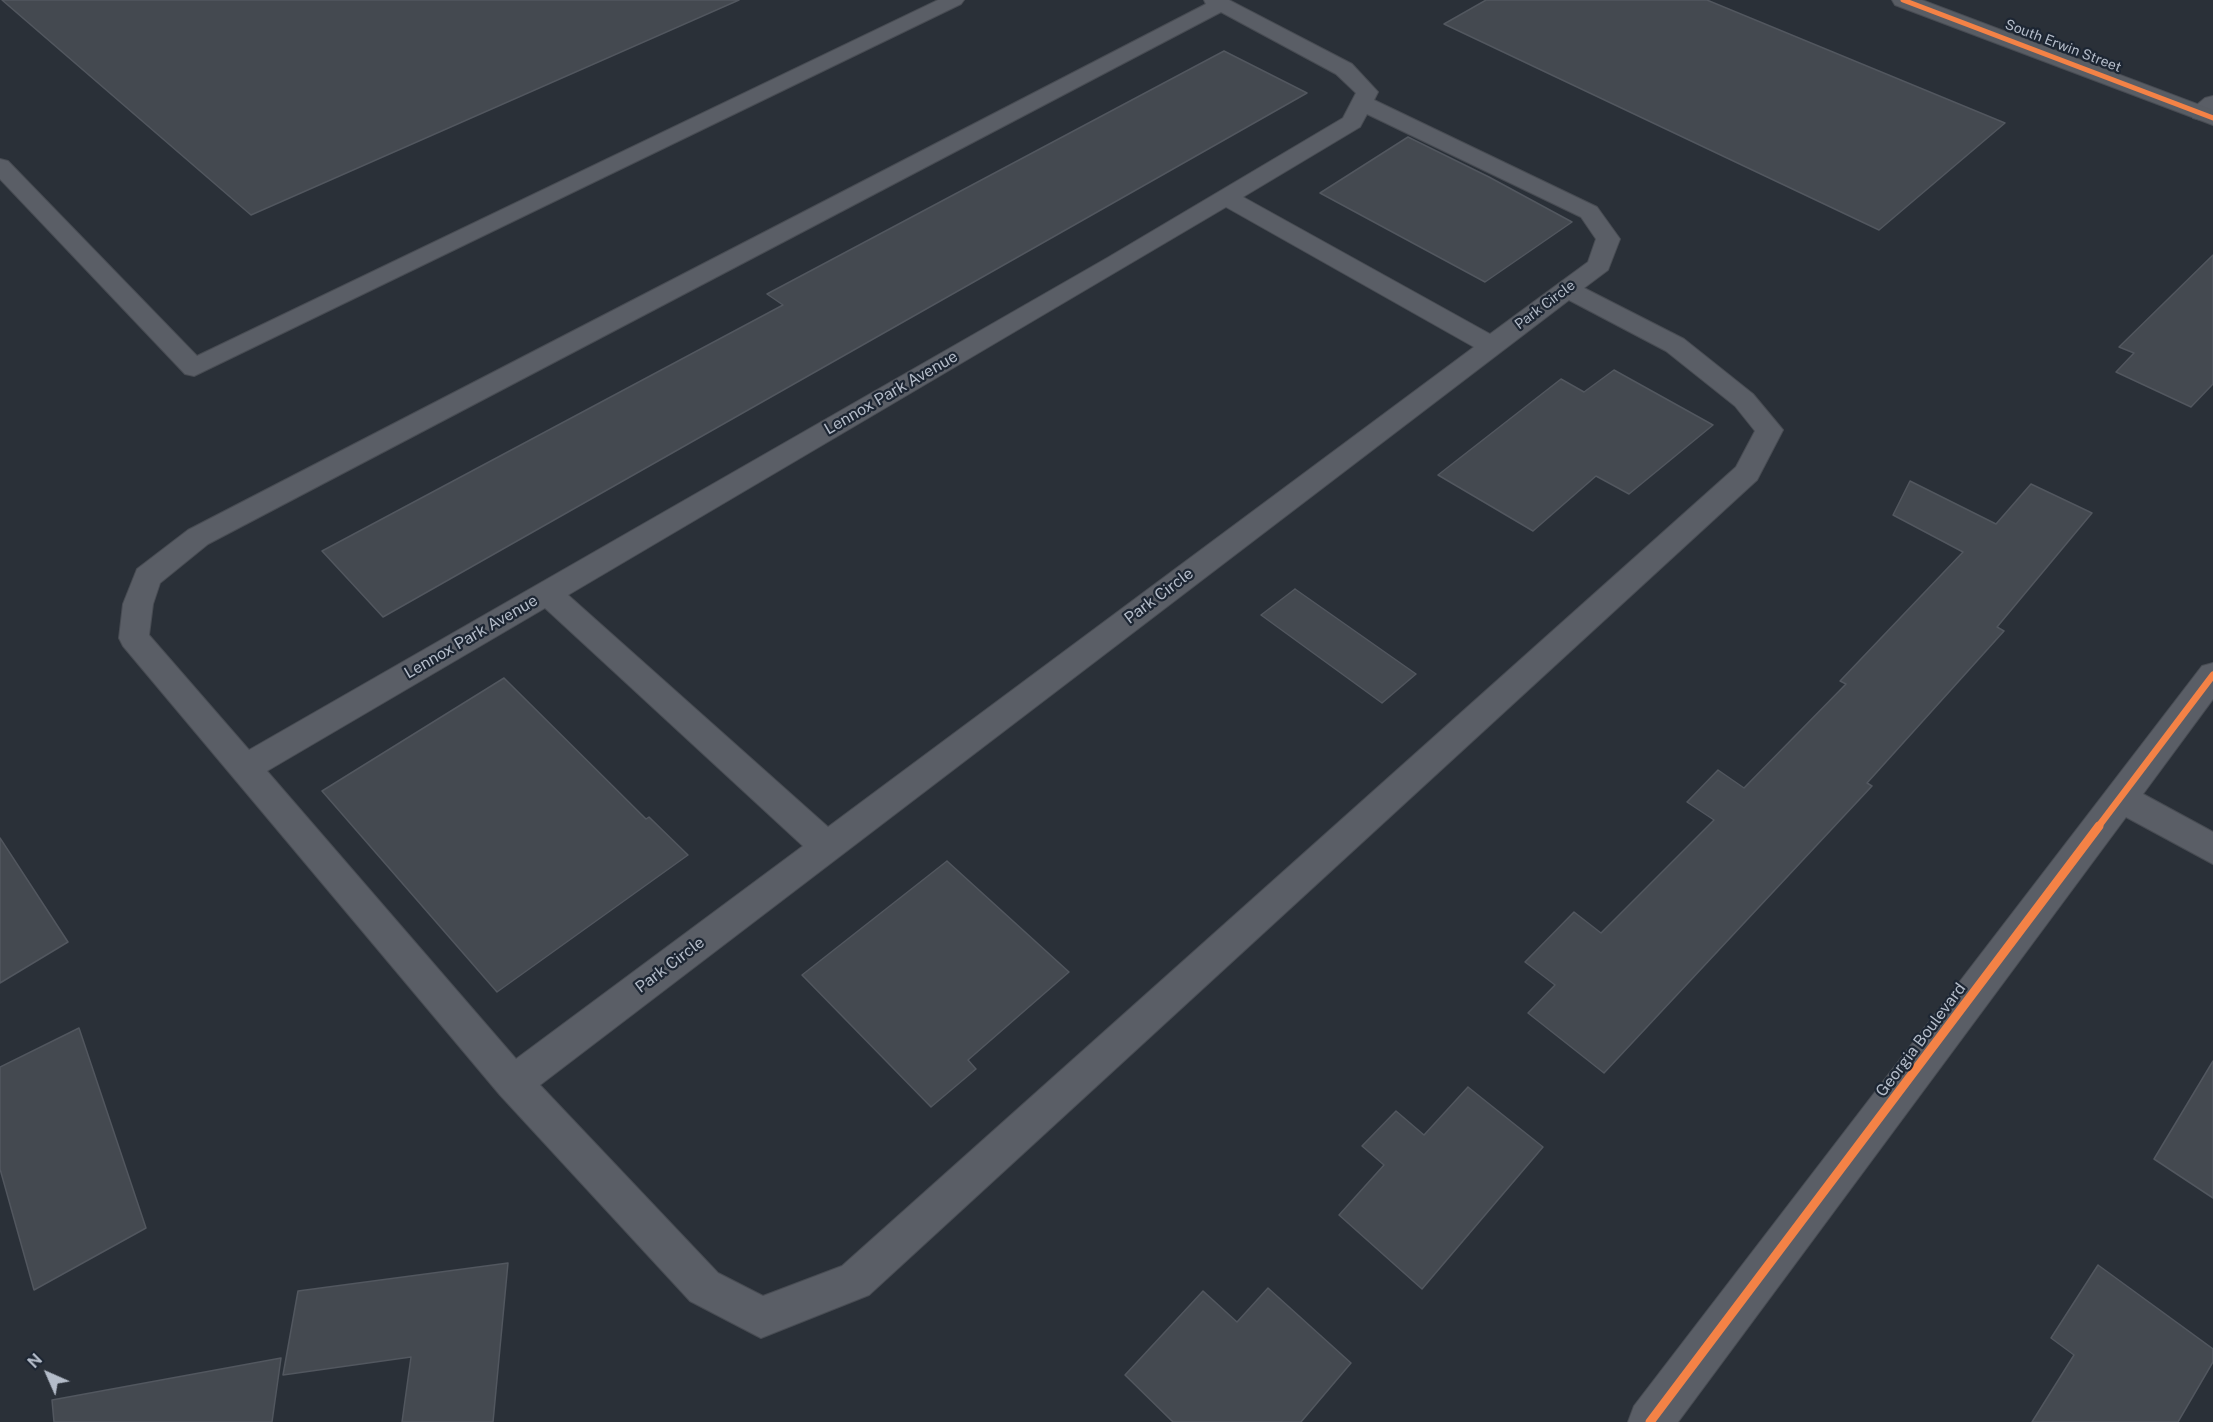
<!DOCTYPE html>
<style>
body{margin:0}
#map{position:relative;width:2213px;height:1422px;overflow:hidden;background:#2a3038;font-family:"Public Sans",sans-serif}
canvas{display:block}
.north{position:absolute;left:18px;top:1344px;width:60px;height:60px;-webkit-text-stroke:4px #1d2633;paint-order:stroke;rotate:315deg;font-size:16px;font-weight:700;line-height:24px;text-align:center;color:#b4bcc9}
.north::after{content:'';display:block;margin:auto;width:21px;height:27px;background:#b4bcc9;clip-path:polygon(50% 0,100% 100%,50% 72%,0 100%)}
</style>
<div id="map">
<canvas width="2213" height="1422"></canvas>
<div class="north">N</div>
</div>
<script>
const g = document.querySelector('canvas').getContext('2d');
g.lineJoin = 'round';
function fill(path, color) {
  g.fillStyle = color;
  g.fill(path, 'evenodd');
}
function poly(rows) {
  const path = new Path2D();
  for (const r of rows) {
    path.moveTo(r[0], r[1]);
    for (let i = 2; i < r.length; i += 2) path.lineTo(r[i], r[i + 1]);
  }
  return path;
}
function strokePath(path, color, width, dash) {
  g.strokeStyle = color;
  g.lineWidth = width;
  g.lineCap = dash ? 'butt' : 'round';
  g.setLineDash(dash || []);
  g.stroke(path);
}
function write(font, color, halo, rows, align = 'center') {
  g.font = font + ' "Public Sans",sans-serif';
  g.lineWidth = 4.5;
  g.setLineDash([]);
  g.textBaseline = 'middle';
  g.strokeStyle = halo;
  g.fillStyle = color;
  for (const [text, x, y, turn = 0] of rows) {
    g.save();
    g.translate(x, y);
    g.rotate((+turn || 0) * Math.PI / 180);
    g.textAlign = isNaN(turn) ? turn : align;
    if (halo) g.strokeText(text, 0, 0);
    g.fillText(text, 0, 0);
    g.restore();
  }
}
const building = poly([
 [2,0,739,0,251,215,2,0],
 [1486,0,1707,0,2005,123,1879,230,1444,24,1486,0],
 [1224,51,1307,93,383,617,322,551,783,305,767,294,1224,51],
 [1408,137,1489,177,1572,222,1485,282,1320,193,1408,137],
 [2213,255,2213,384,2191,407,2116,372,2134,353,2119,347,2213,255],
 [1614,370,1713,425,1629,494,1596,476,1533,531,1438,475,1561,379,1584,392,1614,370],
 [1910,481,1996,524,2031,484,2092,513,1997,627,2004,631,1867,783,1872,786,1604,1073,1528,1013,1555,985,1525,962,1574,912,1601,933,1714,820,1687,802,1718,770,1744,788,1846,684,1840,681,1963,552,1893,515,1910,481],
 [1295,589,1416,674,1382,703,1261,615,1295,589],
 [504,678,646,819,649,817,688,855,497,992,322,791,504,678],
 [0,838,68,942,0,983,0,838],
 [947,861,1069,972,968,1060,976,1069,931,1107,802,975,947,861],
 [79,1028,146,1228,34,1290,0,1169,0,1067,79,1028],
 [2213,1061,2213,1198,2154,1159,2213,1061],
 [1468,1087,1543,1147,1422,1289,1339,1215,1384,1165,1362,1146,1396,1111,1424,1135,1468,1087],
 [508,1263,493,1422,402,1422,411,1357,283,1375,298,1291,508,1263],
 [2098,1265,2213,1349,2213,1362,2178,1422,2032,1422,2074,1355,2051,1338,2098,1265],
 [1268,1288,1351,1363,1301,1422,1173,1422,1125,1375,1203,1291,1237,1322,1268,1288],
 [281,1358,272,1422,54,1422,52,1400,281,1358]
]);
fill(building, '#444950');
strokePath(building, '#52575f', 1.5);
const lane = poly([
 [938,0,964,0,961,4,194,376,185,374,0,179,0,159,8,161,197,356,938,0],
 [1204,0,1229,0,1352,64,1378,92,1374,100,1597,207,1620,239,1608,270,1584,288,1684,339,1753,394,1783,430,1757,480,869,1295,761,1338,690,1301,500,1095,123,646,119,638,123,604,137,569,188,530,1206,4,1204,0],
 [1221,12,1336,74,1356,93,1343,118,1107,258,249,750,149,635,153,604,160,583,208,544,1221,12],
 [1367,114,1581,217,1596,239,1588,262,1490,334,1243,197,1360,127,1367,114],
 [1226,207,1474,347,828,827,568,595,1226,207],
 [1569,300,1666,351,1735,406,1755,431,1736,467,842,1266,763,1296,718,1273,540,1085,1569,300],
 [545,608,803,846,516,1059,267,771,545,608]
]);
const street = poly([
 [2213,96,2213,115,2201,120,2193,118,2189,113,2193,108,2205,98,2213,96],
 [2213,663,2213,699,2143,794,2213,832,2213,864,2126,817,1678,1422,1628,1422,1634,1406,2202,666,2213,663]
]);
const secondary = poly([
 [1892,0,1922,0,2213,110,2213,125,1895,5,1892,0]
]);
strokePath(lane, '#484c53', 2);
strokePath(street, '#484c53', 2);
strokePath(secondary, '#484c53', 2);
fill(lane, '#5a5e66');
fill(street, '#5a5e66');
fill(secondary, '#595d64');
strokePath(poly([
 [1903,0,2213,118]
]), '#f48246', 5);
strokePath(poly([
 [2098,827,2213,675]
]), '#f48246', 7);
strokePath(poly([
 [1650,1422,2099,826]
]), '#f48246', 9);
write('14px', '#b4bcc9', '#1d2633', [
 ["South Erwin Street",2063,46,21],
 ["Park Circle",1545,305,-37]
]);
write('16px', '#b4bcc9', '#1d2633', [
 ["Lennox Park Avenue",891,393,-30],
 ["Park Circle",1159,596,-37],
 ["Lennox Park Avenue",471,637,-30],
 ["Park Circle",670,965,-37],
 ["Georgia Boulevard",1921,1040,-53]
]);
</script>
